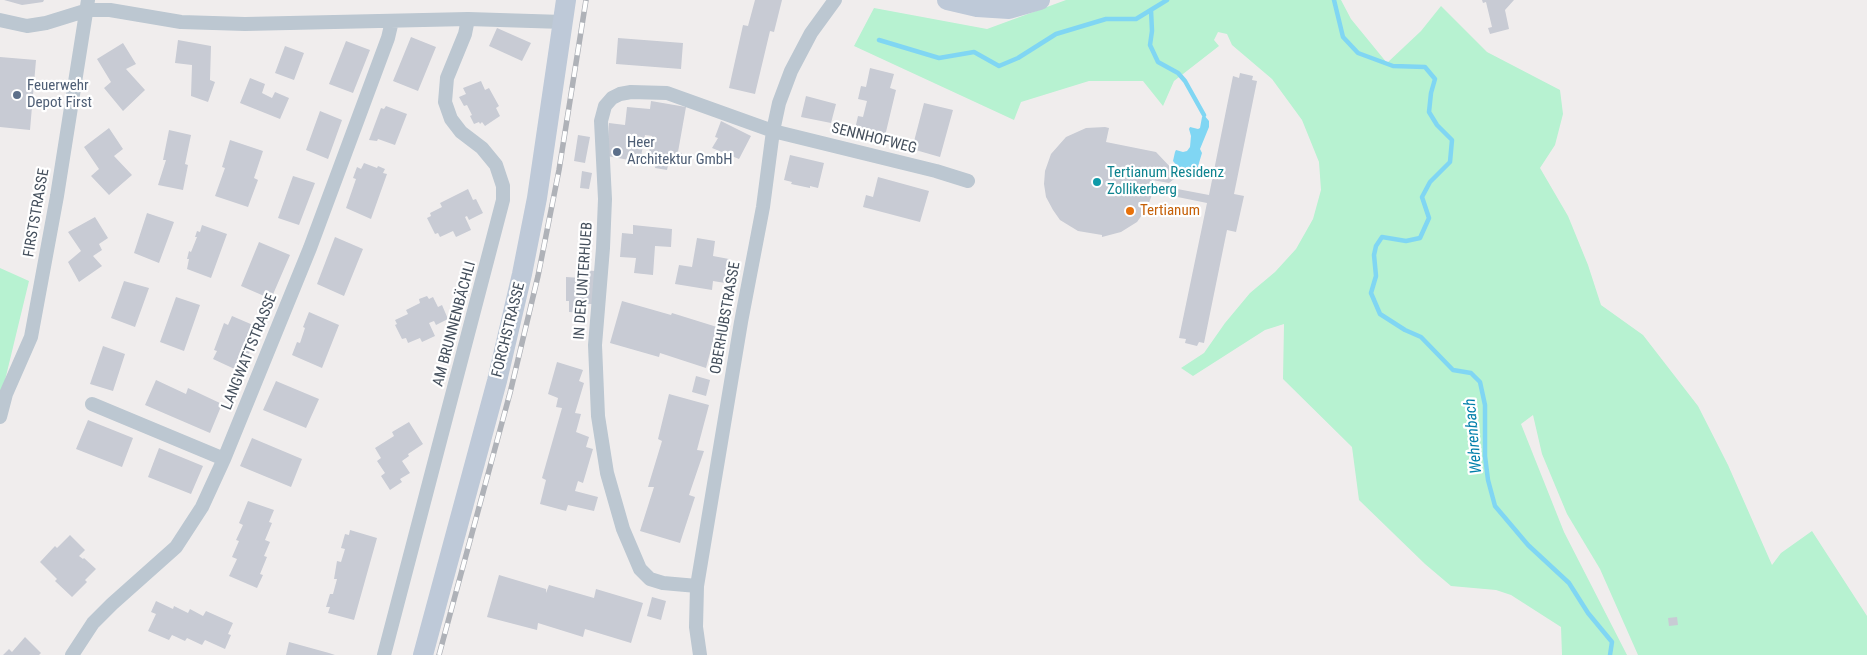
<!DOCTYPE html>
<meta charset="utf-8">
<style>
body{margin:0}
canvas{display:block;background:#f0eded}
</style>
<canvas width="1867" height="655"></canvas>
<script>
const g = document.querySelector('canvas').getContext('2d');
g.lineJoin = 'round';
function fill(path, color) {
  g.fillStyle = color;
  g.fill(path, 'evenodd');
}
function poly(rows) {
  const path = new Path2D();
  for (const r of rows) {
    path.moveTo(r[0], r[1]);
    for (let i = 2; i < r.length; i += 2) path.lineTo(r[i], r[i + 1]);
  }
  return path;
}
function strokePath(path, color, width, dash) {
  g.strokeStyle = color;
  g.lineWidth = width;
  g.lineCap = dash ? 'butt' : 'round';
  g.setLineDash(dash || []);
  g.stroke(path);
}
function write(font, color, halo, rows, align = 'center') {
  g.font = font + ' "Roboto Condensed",sans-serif';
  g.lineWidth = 4.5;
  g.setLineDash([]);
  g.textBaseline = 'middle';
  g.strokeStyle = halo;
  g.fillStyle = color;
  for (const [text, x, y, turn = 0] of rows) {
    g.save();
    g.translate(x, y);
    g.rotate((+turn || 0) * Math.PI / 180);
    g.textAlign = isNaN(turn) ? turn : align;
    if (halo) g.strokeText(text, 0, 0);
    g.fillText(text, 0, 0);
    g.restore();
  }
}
fill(poly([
 [1066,0,1341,0,1351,19,1387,63,1421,31,1441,6,1487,52,1560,90,1563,114,1555,145,1540,168,1568,216,1588,265,1601,305,1643,335,1698,406,1728,465,1772,565,1781,553,1812,531,1867,616,1867,655,1638,655,1600,569,1567,514,1542,454,1533,415,1521,424,1564,532,1627,655,1562,655,1561,627,1511,595,1496,590,1451,586,1425,564,1359,500,1352,447,1283,379,1284,324,1265,330,1193,376,1181,368,1204,353,1225,323,1250,293,1275,272,1296,249,1313,219,1321,190,1319,162,1302,120,1272,79,1232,45,1227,34,1218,32,1214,40,1219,46,1174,81,1163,106,1143,81,1089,81,1021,102,1014,120,854,46,874,8,987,29],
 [0,268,29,281,0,401]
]), '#b7f2d1');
fill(poly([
 [1204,115,1209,121,1209,127,1200,149,1202,153,1196,173,1187,178,1179,174,1177,166,1173,161,1175,152,1176,150,1183,152,1187,151,1190,147,1191,136,1189,129,1190,127,1198,129,1200,128,1202,117]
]), '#80d6f3');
strokePath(poly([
 [1334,0,1343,37,1358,53,1393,66,1425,67,1435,79,1431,93,1429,112,1437,125,1452,140,1450,162,1430,182,1422,197,1429,218,1420,238,1406,241,1382,237,1376,246,1374,255,1376,276,1371,293,1380,314,1405,330,1421,337,1453,370,1471,373,1480,382,1485,405,1485,456,1488,480,1495,506,1528,545,1569,583,1588,613,1612,642,1610,655],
 [1151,10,1152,31,1150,45,1158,62,1178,73,1185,81,1204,115],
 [879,40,939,58,974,52,999,66,1018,58,1056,34,1106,19,1136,19,1167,0]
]), '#80d6f3', 4.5);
fill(poly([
 [4,0,44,0,43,2,22,5],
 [755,0,782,0,774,32,770,31,755,94,729,88,743,25,748,26],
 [1482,0,1514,0,1505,10,1509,29,1490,34,1488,28,1492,27,1486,2,1483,3],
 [497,28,531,43,522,61,489,46],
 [411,37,436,47,418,91,393,81],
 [618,38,683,43,681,69,616,64],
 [178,40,211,46,210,80,215,82,208,102,191,96,192,65,175,63],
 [346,41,370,50,353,93,329,84],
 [123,43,136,64,126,69,145,90,123,111,104,88,111,82,97,59],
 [285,46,304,53,294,80,275,73],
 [0,57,36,60,30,130,0,127],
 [870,68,894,74,890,88,896,90,885,136,855,129,858,116,863,117,867,101,858,99,861,86,866,87],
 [1240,73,1253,76,1252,80,1257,81,1234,194,1244,196,1236,232,1227,230,1204,343,1199,342,1197,346,1185,343,1186,339,1179,338,1207,203,1153,192,1147,208,1137,222,1121,232,1102,237,1102,235,1078,231,1060,220,1053,210,1046,197,1044,184,1045,171,1051,154,1066,137,1086,128,1105,127,1109,128,1106,142,1156,152,1174,171,1174,179,1169,183,1152,180,1151,184,1209,195,1233,76,1239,78],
 [250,78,265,84,262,93,272,98,275,92,289,98,280,119,240,103],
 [481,81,485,90,489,88,499,106,496,108,500,116,485,126,482,122,480,124,479,122,474,124,470,116,472,115,467,105,464,106,459,97,466,94,463,88],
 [806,96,836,104,831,123,801,117],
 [651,101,686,107,678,152,682,153,680,163,669,161,667,170,655,168,656,160,648,158,652,136,645,135,640,162,607,156,609,123,625,125,627,107,650,109],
 [924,103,953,110,940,157,912,149],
 [386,106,407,114,395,145,378,139,377,141,369,140,381,108,384,109],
 [320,111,342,120,328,159,306,150],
 [721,121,751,136,739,159,712,148,718,138,715,137],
 [109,128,123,149,114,156,132,175,109,195,91,176,99,169,84,147],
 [169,130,191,135,185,164,188,165,183,190,158,185,166,160,163,160],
 [578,135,590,137,585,163,574,161],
 [230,140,263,151,254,178,258,180,248,207,215,196,225,168,222,167],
 [790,155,824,163,818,188,810,186,810,188,791,184,792,182,784,180],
 [364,163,377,168,378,166,385,169,383,173,387,174,371,219,346,208,356,179,353,178,357,167,361,169],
 [582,171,592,173,589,189,580,188],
 [293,176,315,183,299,225,278,218],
 [878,177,929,191,920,222,863,207,866,195,873,197],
 [468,189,473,200,476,199,483,213,469,220,467,216,465,217,471,230,456,237,453,231,440,237,438,233,435,234,427,218,431,216,430,213,442,207,440,203],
 [147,213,174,222,159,263,134,253],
 [95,217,108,238,99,244,102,250,93,256,102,266,79,282,68,262,81,251,68,232],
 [202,225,227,234,211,278,187,269,189,259,187,259,189,251,191,252,197,237,195,237,197,231,200,232],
 [633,225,672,229,671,247,655,246,653,275,634,273,636,258,620,257,622,233,633,234],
 [335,237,363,249,344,296,317,284],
 [697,238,715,241,713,256,729,259,725,283,713,281,712,290,675,284,679,265,692,267],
 [259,242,290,255,271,299,241,286],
 [582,270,595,271,595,304,585,304,585,313,569,312,569,301,566,301,566,277,582,278],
 [124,281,149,288,135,327,111,318],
 [427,296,429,299,433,297,438,307,442,305,448,319,436,325,434,321,429,323,435,336,422,342,420,338,408,343,406,338,402,339,395,325,397,324,395,320,408,314,406,310,420,303,419,299],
 [176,297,200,305,184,351,160,342],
 [622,301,671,315,672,313,717,327,706,368,660,353,659,357,610,343],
 [309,312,339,325,322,368,292,355,297,342,300,343,305,328,303,327],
 [232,316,260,328,241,372,213,359,217,351,214,350,224,323,228,325],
 [103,346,125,354,113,391,90,384],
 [557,362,583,370,579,381,584,383,575,413,581,414,576,432,589,437,586,447,593,449,583,483,578,481,575,491,598,497,594,511,568,505,566,511,540,504,546,480,542,478,562,408,556,407,558,398,548,394],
 [696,376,710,380,706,396,692,392],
 [156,380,186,394,188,388,222,404,210,433,145,405],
 [276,381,319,399,306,428,263,410],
 [669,394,709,405,697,450,704,451,689,495,695,497,680,543,640,531,654,487,648,487,662,441,658,439],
 [88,420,133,438,122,467,76,449],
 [409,422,423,444,408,454,409,456,402,461,410,473,400,479,402,482,390,490,381,476,385,473,377,461,381,458,375,448,394,436,392,432],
 [252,438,302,459,291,487,240,466],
 [159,448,203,466,191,494,148,477],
 [248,501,274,510,269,522,272,523,265,540,270,542,264,556,267,557,260,574,263,575,257,588,229,576,237,559,232,557,239,541,236,540,243,525,239,523],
 [350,530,377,538,354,620,328,613,330,607,326,607,330,594,333,594,337,579,334,579,337,561,341,562,345,549,341,548,345,534,349,535],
 [70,535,85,550,79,556,83,559,84,558,96,569,85,580,87,582,72,597,55,581,57,579,40,562,55,546,57,548],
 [499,575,546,589,546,593,549,585,594,598,596,589,643,603,631,643,585,629,583,637,538,623,537,630,487,617],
 [652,597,666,601,661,620,647,616],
 [156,601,173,609,174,606,188,613,190,609,203,616,206,611,233,623,228,634,231,635,225,649,205,640,202,645,187,638,185,641,172,635,169,640,148,631,156,614,151,612],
 [1677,617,1678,625,1669,626,1668,618],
 [25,637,41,653,39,655,3,655,9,649,12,652],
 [289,642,329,653,335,655,286,655]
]), '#c8cbd4');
strokePath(poly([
 [0,20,27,26,46,23,88,10,110,10,181,22,245,24,468,19,563,22],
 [92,404,224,459],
 [0,417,6,394,31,337,57,196,88,0],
 [697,586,663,583,650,579,640,569,623,529,607,473,598,416,595,345,603,248,605,199,601,121,605,106,612,98,620,94,631,92,667,93,773,131,936,171,968,181],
 [72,655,93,623,112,604,176,547,202,507,224,459,310,248,388,38,392,21],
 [384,655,503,200,503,186,496,165,482,148,461,132,451,119,445,102,447,78,465,34,468,19],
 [700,655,696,627,697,586,741,322,763,207,773,131,779,103,791,71,811,33,835,0]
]), '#bcc7d1', 14);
strokePath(poly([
 [947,0,977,7,1009,9,1040,0],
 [423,655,497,381,522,274,537,198,566,0]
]), '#bec9d8', 20);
const rail = poly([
 [439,655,510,393,538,276,559,170,586,0]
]);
strokePath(rail, '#afb2b8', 5.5);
strokePath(rail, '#fff', 4, [11]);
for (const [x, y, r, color] of [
 [17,95,5,"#5c6f8a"],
 [617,152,5,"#5c6f8a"],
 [1097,182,5,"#0f9aa8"],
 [1130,211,5,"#e8710a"]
]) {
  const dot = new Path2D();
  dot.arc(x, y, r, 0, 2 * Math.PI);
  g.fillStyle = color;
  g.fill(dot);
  strokePath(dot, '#fff', 2);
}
write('15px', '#4e5e75', '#fff', [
 ["Feuerwehr",27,86],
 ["Depot First",27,103],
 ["Heer",627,143],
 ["Architektur GmbH",627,160]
], 'left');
write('15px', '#444f5c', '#fff', [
 ["SENNHOFWEG",874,139,14],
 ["FIRSTSTRASSE",37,213,-80],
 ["IN DER UNTERHUEB",584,281,-86],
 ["OBERHUBSTRASSE",726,318,-80],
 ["AM BRUNNENBÄCHLI",455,324,-75],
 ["FORCHSTRASSE",509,330,-76],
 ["LANGWATTSTRASSE",250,352,-68]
]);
write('15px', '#0d838f', '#fff', [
 ["Tertianum Residenz",1107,173],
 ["Zollikerberg",1107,190]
], 'left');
write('15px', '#c56008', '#fff', [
 ["Tertianum",1140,211]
], 'left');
write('italic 16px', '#017fab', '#fff', [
 ["Wehrenbach",1474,436,-95]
]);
</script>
